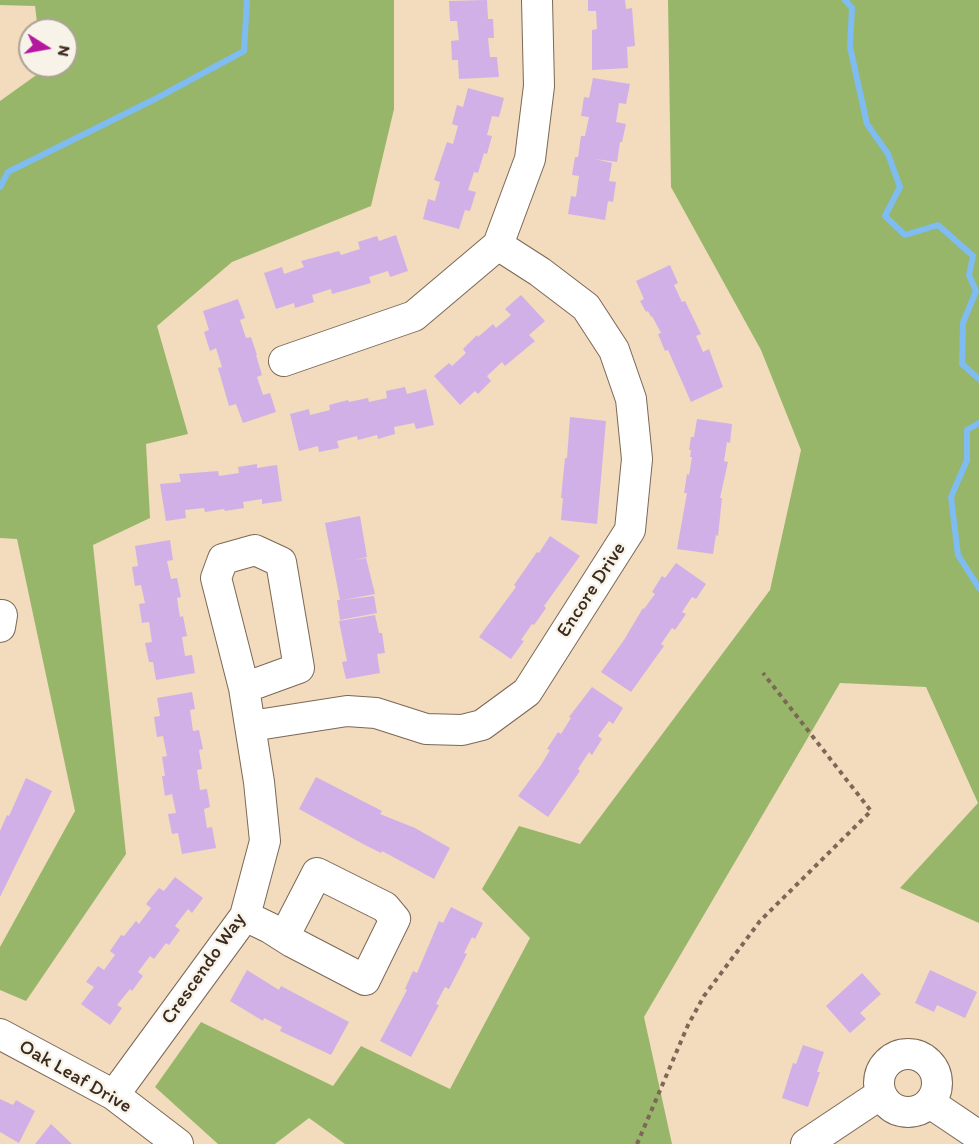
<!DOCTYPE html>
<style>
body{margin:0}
#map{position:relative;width:979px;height:1144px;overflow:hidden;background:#f3dbbe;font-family:Itim,sans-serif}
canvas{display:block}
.north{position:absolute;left:18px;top:18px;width:60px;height:60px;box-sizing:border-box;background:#f7f3e8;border:2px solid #aca397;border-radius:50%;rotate:101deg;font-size:16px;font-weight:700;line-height:24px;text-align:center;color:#3b2a1e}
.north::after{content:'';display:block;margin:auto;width:21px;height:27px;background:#b5179e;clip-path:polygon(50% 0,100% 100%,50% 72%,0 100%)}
</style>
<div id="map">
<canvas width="979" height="1144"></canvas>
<div class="north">N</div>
</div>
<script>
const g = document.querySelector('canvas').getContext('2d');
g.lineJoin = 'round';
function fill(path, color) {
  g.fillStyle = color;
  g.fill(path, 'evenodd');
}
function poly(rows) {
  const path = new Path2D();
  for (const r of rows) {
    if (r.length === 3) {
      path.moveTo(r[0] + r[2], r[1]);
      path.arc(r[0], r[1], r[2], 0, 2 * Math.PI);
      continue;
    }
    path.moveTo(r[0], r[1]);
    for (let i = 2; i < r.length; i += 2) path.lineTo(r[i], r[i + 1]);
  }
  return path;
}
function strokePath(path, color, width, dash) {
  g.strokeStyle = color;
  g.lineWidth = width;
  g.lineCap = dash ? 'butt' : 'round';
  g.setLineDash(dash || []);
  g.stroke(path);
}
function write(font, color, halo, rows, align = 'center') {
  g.font = font + ' Itim,sans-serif';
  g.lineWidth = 5;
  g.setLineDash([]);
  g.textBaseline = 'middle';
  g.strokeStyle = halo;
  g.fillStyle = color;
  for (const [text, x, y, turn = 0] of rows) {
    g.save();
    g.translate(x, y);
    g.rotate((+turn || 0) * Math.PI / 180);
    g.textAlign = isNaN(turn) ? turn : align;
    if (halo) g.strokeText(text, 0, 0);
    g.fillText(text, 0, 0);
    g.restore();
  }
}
fill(poly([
 [0,0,394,0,394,109,371,206,232,262,157,326,188,434,146,444,150,518,93,545,126,854,26,1001,0,990,0,947,75,811,17,539,0,538,0,101,42,71,42,66,66,66,66,30,38,30,35,6,0,5],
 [668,0,979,0,979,923,900,888,978,803,926,687,840,683,644,1017,672,1144,345,1144,309,1118,275,1144,218,1144,155,1087,201,1022,333,1086,361,1046,450,1089,530,938,482,889,519,826,580,844,770,590,801,450,761,350,671,187]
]), '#98b669');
strokePath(poly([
 [845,0,852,8,850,47,867,124,888,154,900,187,885,216,905,235,938,225,973,256,969,275,976,291,963,323,962,364,979,379],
 [0,187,8,172,157,98,244,51,247,0],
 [979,423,967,430,967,460,951,497,958,555,979,588]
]), '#7ebcf1', 6);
fill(poly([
 [487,0,488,19,493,19,494,38,488,38,490,57,497,57,499,77,459,79,458,60,452,60,451,41,459,40,457,21,450,21,449,1],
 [588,0,625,0,626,9,632,8,635,46,627,47,628,68,592,70,592,30,597,29,596,11,588,11],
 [593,78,630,84,626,104,619,103,616,122,626,124,622,142,620,142,617,162,595,159,612,163,609,181,616,182,613,202,608,201,605,220,568,214,571,196,576,197,579,176,572,175,575,157,578,157,581,136,585,136,589,117,581,116,584,97,589,98],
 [468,88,504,98,499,117,492,116,487,135,492,136,487,154,484,153,478,173,474,172,468,190,476,192,470,211,465,210,459,229,423,219,428,199,435,201,440,182,434,180,447,142,453,144,458,126,452,124,457,105,463,107],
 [396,235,408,271,390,277,388,271,369,277,371,283,332,294,331,289,312,295,314,302,295,308,294,303,276,309,264,273,282,267,284,274,304,267,301,261,339,251,341,255,360,249,358,242,377,236,379,241],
 [670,265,678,283,674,285,682,302,685,301,701,334,696,336,703,352,709,349,723,387,691,402,668,350,665,351,658,334,661,333,652,316,651,317,648,311,646,312,640,301,644,299,636,281],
 [521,295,545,321,529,335,535,341,505,366,502,362,487,376,491,381,478,394,475,391,460,405,434,376,449,363,452,366,466,353,463,349,477,335,478,337,493,324,496,328,511,315,505,309],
 [238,299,245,318,240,320,246,338,251,337,257,355,256,355,262,375,257,377,263,395,270,393,276,412,243,423,236,404,229,406,218,368,222,367,216,348,210,351,204,332,209,330,203,311],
 [405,387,407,394,426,389,434,425,416,429,414,423,394,427,395,434,378,439,377,435,358,440,357,436,337,441,339,448,319,452,318,446,299,451,290,414,309,409,310,415,330,410,329,405,348,400,349,402,368,398,369,402,387,398,386,391],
 [570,417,606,421,597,524,561,520,563,498,561,498,565,458,567,458],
 [697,419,732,424,730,443,727,442,724,461,728,462,720,498,722,498,718,536,716,535,713,554,677,549,687,493,684,493,687,474,689,475,692,457,690,457,691,450,689,450,691,437,694,437],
 [257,464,257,468,277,465,282,501,262,504,262,499,243,502,244,508,225,511,224,509,205,512,204,508,185,510,186,518,166,521,160,484,181,482,179,474,218,471,219,476,239,473,238,467],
 [360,516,367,557,355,560,366,558,375,594,343,600,374,596,377,613,340,620,337,600,340,600,325,523],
 [550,536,580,556,544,606,546,608,534,625,532,624,521,640,524,641,511,659,479,637,516,587,514,585,537,552,539,553],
 [170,540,173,560,167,561,171,579,177,578,181,597,177,598,180,617,183,616,187,636,182,637,185,656,192,655,195,673,156,680,153,662,149,662,145,643,152,642,149,622,142,623,139,604,145,603,141,585,135,586,132,567,138,566,135,546],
 [676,563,706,584,696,599,692,597,682,612,686,614,675,630,672,628,661,644,664,646,631,692,601,672,624,640,643,608,644,609,655,594,652,592,662,576,665,578],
 [375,615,379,633,382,633,385,653,377,654,380,673,346,679,342,662,347,661,339,621],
 [592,687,623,708,613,724,609,721,598,736,602,739,592,755,589,752,578,769,580,771,548,817,518,796,541,765,550,750,547,749,558,732,561,734,571,718,569,717],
 [192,692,195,709,190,710,193,731,199,730,203,749,199,750,202,769,197,770,200,790,207,789,210,807,204,809,207,828,212,827,216,848,182,854,178,833,172,834,168,814,176,813,172,794,165,796,162,776,165,776,162,757,167,756,163,736,157,737,154,717,160,716,157,698],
 [316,777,382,811,380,814,415,828,450,848,434,879,382,851,381,853,365,845,299,809],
 [26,778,52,791,0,897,0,831,7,815,9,816],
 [175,877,203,898,192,913,188,909,175,926,180,930,169,945,166,943,154,959,150,956,138,972,143,976,132,991,130,989,117,1005,122,1008,110,1025,81,1004,94,987,86,982,98,966,104,970,115,955,110,951,121,935,124,936,136,921,139,924,151,908,146,904,159,888,164,891],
 [451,907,483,923,475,939,472,937,464,953,467,954,449,989,445,987,436,1004,439,1005,411,1057,380,1041,407,990,405,989,413,971,417,973,439,921,443,923],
 [247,970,279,990,281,986,349,1022,331,1055,280,1031,282,1027,264,1018,263,1021,230,1001],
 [930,970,977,992,965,1018,937,1005,934,1012,915,1003],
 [862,973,881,994,860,1013,866,1019,850,1033,826,1006],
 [803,1045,824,1052,817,1072,820,1072,808,1107,782,1098,793,1063,796,1064],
 [0,1099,13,1105,16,1100,35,1111,19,1143,0,1132],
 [51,1124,72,1144,35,1144]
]), '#d1b0e7');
const minor = poly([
 [284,361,414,316,498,245,530,159,539,86,537,0],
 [0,627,2,615],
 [251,726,347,711,376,713,426,729,462,730,482,725,527,692,630,530,637,459,631,399,614,350,586,307,540,272,498,245],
 [245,916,270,928,292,942,365,980,395,919,385,907,317,873,284,937],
 [0,1034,114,1095,178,1144],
 [908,1083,29],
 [114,1095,245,916,265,841,259,782,244,688,299,668,281,562,255,550,223,559,216,578,244,688],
 [930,1103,979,1136],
 [806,1144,881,1094]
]);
strokePath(minor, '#7b6856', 32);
strokePath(poly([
 [637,1144,688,1025,704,996,760,921,871,811,763,673]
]), '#7b6856', 4, [4.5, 4.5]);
strokePath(minor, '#fff', 30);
write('20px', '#3b2a1e', '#f7f3e8', [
 ["Encore Drive",592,590,-57],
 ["Crescendo Way",204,969,-55],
 ["Oak Leaf Drive",75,1077,30]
]);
</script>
